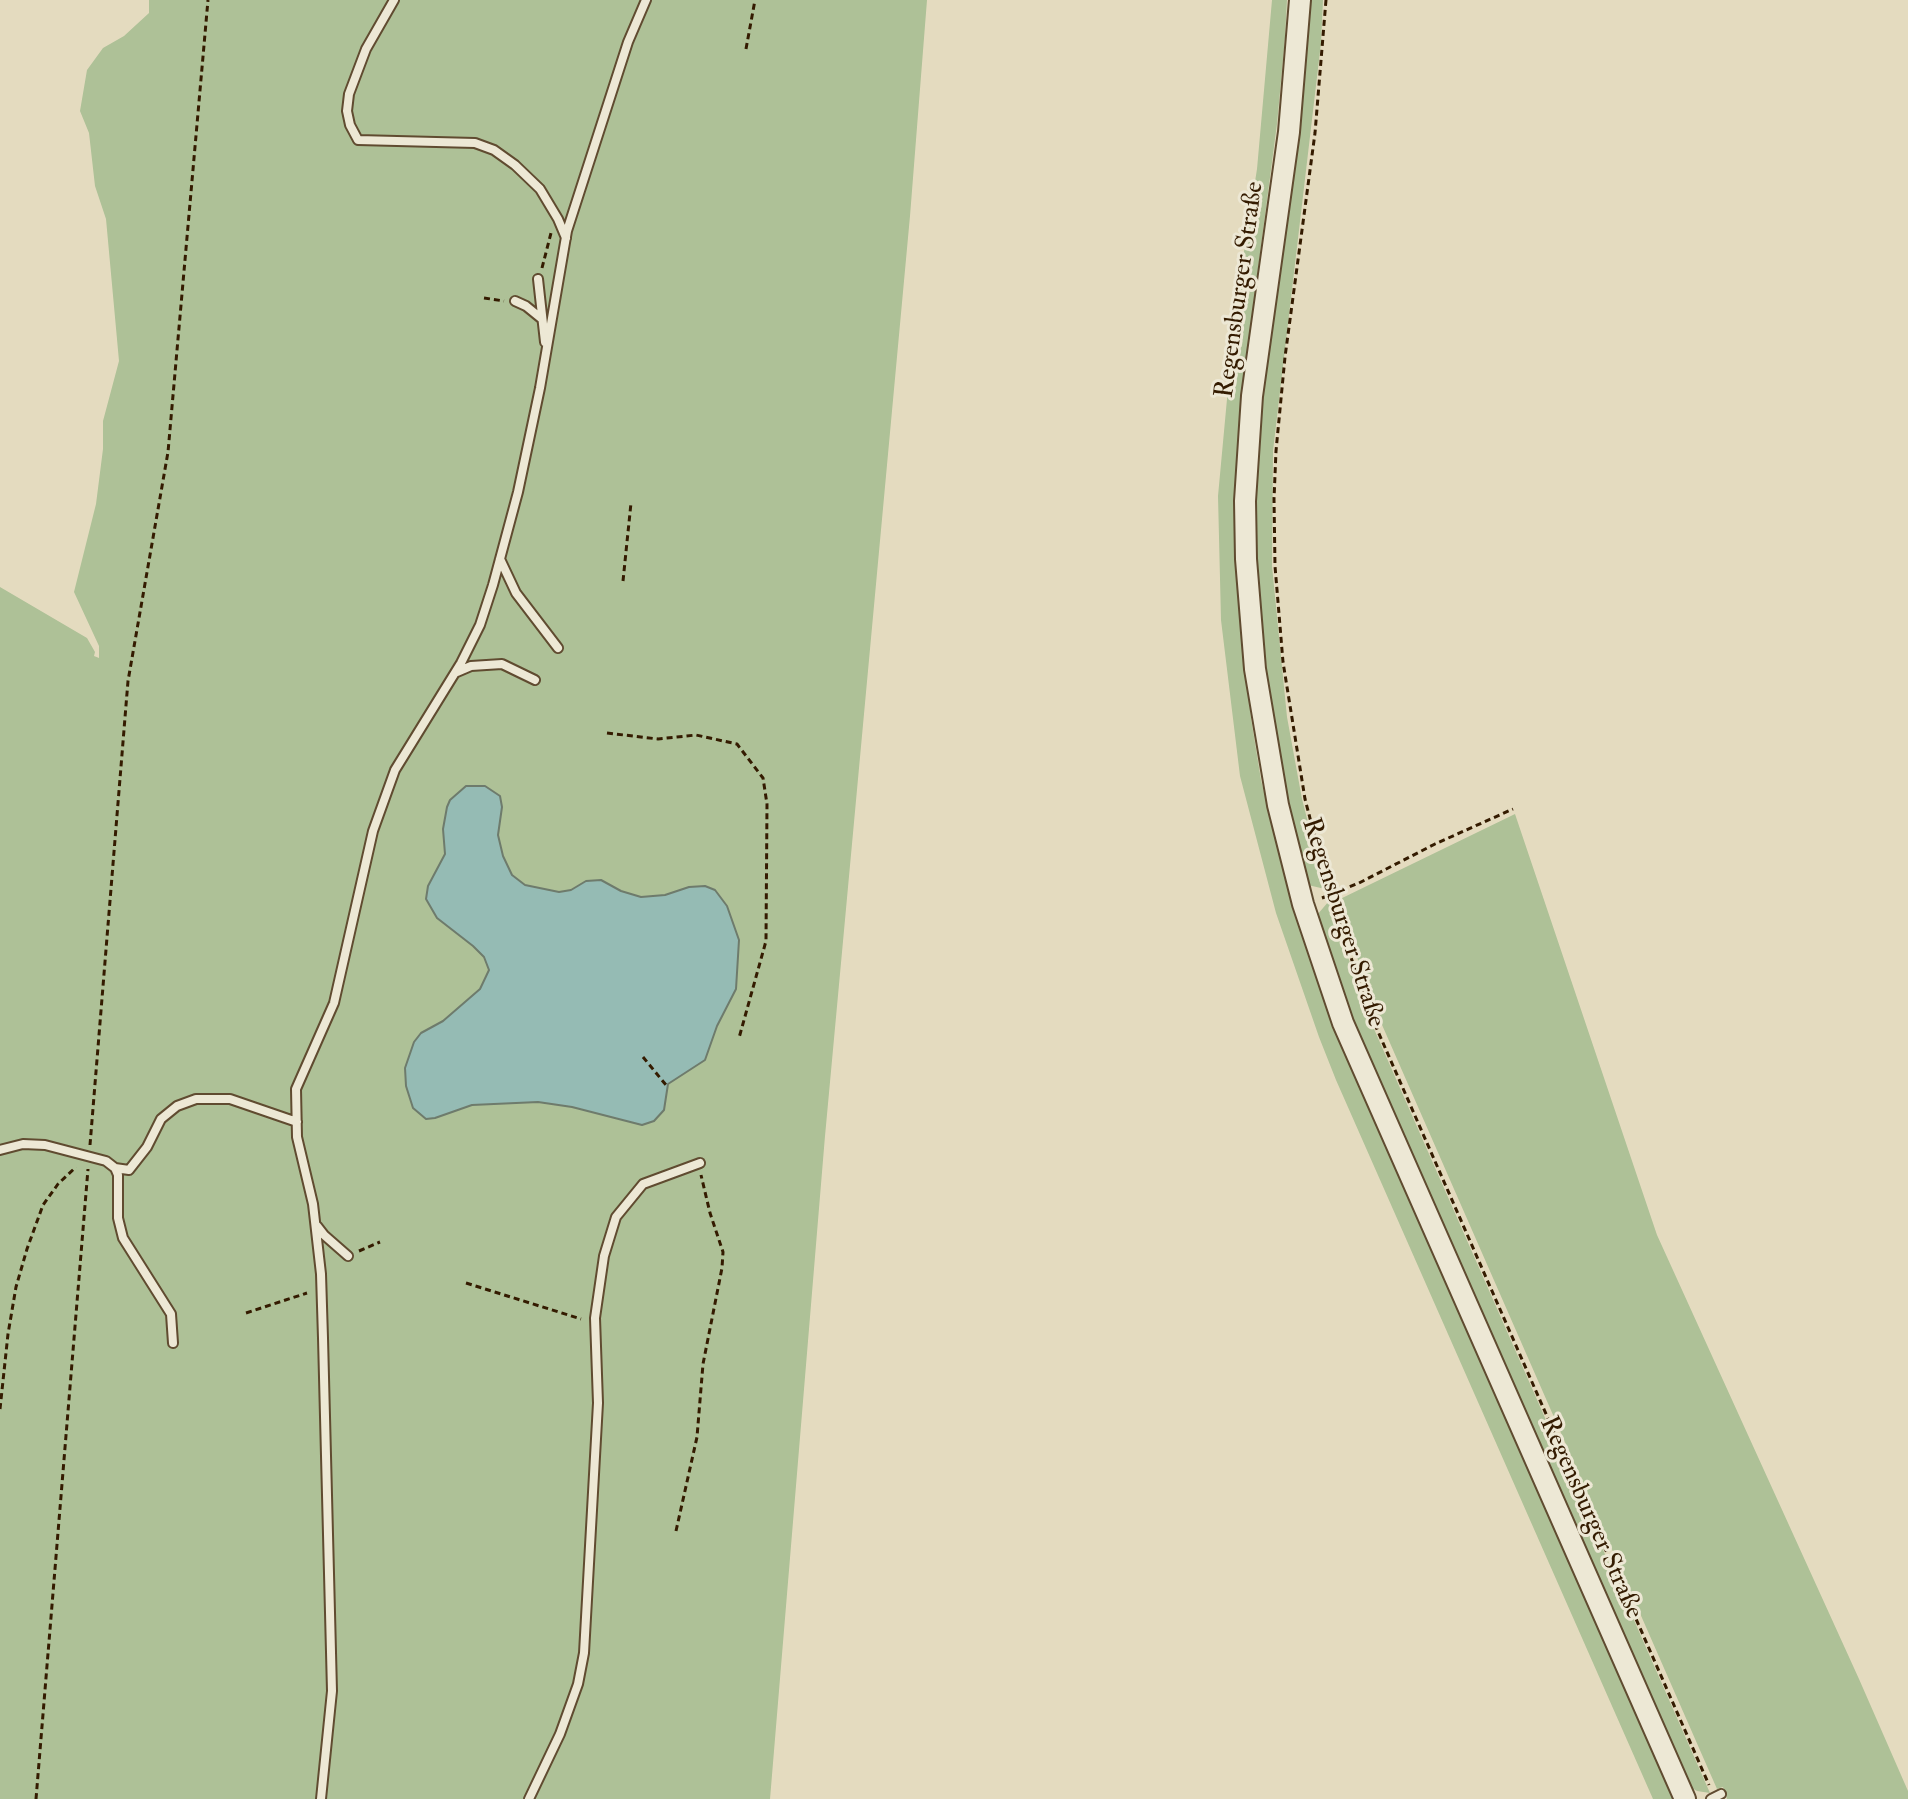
<!DOCTYPE html>
<meta charset="utf-8">
<style>
body{margin:0}
canvas{display:block;background:#e4dbbf}
</style>
<canvas width="1908" height="1799"></canvas>
<script>
const g = document.querySelector('canvas').getContext('2d');
g.lineJoin = 'round';
function fill(path, color) {
  g.fillStyle = color;
  g.fill(path, 'evenodd');
}
function poly(rows) {
  const path = new Path2D();
  for (const r of rows) {
    path.moveTo(r[0], r[1]);
    for (let i = 2; i < r.length; i += 2) path.lineTo(r[i], r[i + 1]);
  }
  return path;
}
function strokePath(path, color, width, dash) {
  g.strokeStyle = color;
  g.lineWidth = width;
  g.lineCap = dash ? 'butt' : 'round';
  g.setLineDash(dash || []);
  g.stroke(path);
}
function write(font, color, halo, rows, align = 'center') {
  g.font = font + ' "IM FELL Double Pica",serif';
  g.lineWidth = 6;
  g.setLineDash([]);
  g.textBaseline = 'middle';
  g.strokeStyle = halo;
  g.fillStyle = color;
  for (const [text, x, y, turn = 0] of rows) {
    g.save();
    g.translate(x, y);
    g.rotate((+turn || 0) * Math.PI / 180);
    g.textAlign = isNaN(turn) ? turn : align;
    if (halo) g.strokeText(text, 0, 0);
    g.fillText(text, 0, 0);
    g.restore();
  }
}
fill(poly([
 [149,0,927,0,910,216,825,1136,770,1799,0,1799,0,587,87,638,95,652,94,656,99,658,99,646,74,592,96,504,103,449,103,421,119,361,106,219,95,186,89,133,80,111,87,70,103,48,124,36,149,13],
 [1272,0,1287,0,1285,38,1277,124,1242,391,1237,447,1236,498,1240,619,1251,718,1261,780,1292,905,1335,1028,1673,1799,1653,1799,1336,1080,1319,1037,1276,913,1240,776,1221,620,1218,496,1236,302,1257,169],
 [1307,0,1323,0,1321,43,1273,451,1272,566,1287,717,1302,799,1325,889,1308,885,1287,804,1271,714,1256,557,1256,501,1262,397],
 [1515,814,1657,1235,1859,1679,1908,1791,1908,1799,1727,1799,1723,1787,1717,1789,1372,1002,1338,900],
 [1329,901,1367,1013,1710,1793,1697,1791,1690,1787,1375,1071,1352,1018,1317,915]
]), '#aec197');
const water = poly([
 [466,786,485,786,500,796,502,807,498,835,503,856,512,875,525,885,559,892,571,890,586,881,601,880,621,891,641,897,665,895,689,887,705,886,715,890,727,906,739,940,736,989,717,1026,705,1060,668,1084,664,1110,654,1121,642,1125,572,1107,538,1102,472,1105,435,1118,426,1119,413,1108,406,1086,405,1068,414,1042,421,1033,443,1021,480,989,489,970,484,957,473,946,437,918,426,899,428,886,445,854,443,829,447,807,450,800,466,786]
]);
fill(water, '#95bbb4');
strokePath(water, '#6e7b6c', 2);
const service = poly([
 [394,0,366,49,349,94,347,111,350,125,358,140,475,143,494,150,515,165,540,189,558,219,566,238],
 [538,279,545,342],
 [515,301,526,306,542,319],
 [500,559,516,593,558,648],
 [457,672,471,666,502,664,535,680],
 [0,1150,23,1144,45,1145,106,1161,115,1168,118,1175,118,1218,123,1238,171,1314,173,1343],
 [115,1168,129,1170,147,1147,161,1119,177,1106,196,1099,230,1099,297,1122],
 [317,1226,324,1235,348,1256],
 [321,1799,332,1691,323,1338,321,1274,313,1204,297,1137,296,1089,334,1003,373,831,395,770,461,663,480,625,493,585,518,492,540,388,567,231,628,42,646,0],
 [529,1799,560,1734,578,1684,584,1653,598,1403,595,1318,604,1256,616,1217,643,1184,700,1163],
 [1711,1799,1721,1794]
]);
const tertiary = poly([
 [1300,0,1289,132,1252,396,1245,501,1246,559,1255,669,1278,805,1303,904,1343,1023,1685,1799]
]);
strokePath(service, '#604b30', 12);
strokePath(tertiary, '#604b30', 24);
strokePath(poly([
 [1326,0,1315,133,1285,357,1276,451,1274,499,1275,566,1283,662,1305,799,1330,895,1369,1011,1709,1785],
 [746,49,755,0],
 [542,268,551,233],
 [484,298,504,301],
 [623,581,631,503],
 [607,733,658,739,696,735,737,744,763,778,767,804,766,941,739,1038],
 [1322,898,1359,883,1435,844,1513,809],
 [643,1057,666,1085],
 [90,1145,128,681,168,452,208,0],
 [359,1251,380,1242],
 [466,1283,581,1319],
 [246,1313,307,1293],
 [0,1409,8,1334,16,1287,27,1249,43,1205,58,1184,76,1167],
 [676,1531,697,1437,703,1364,722,1268,723,1252,710,1213,701,1175],
 [36,1799,88,1169]
]), '#341b00', 3, [6, 4]);
strokePath(service, '#ede8d5', 8);
strokePath(tertiary, '#ede8d5', 20);
write('26px', '#341b00', '#ede8d5', [
 ["Regensburger Straße",1241,290,-82],
 ["Regensburger Straße",1342,923,72],
 ["Regensburger Straße",1590,1518,66]
]);
</script>
